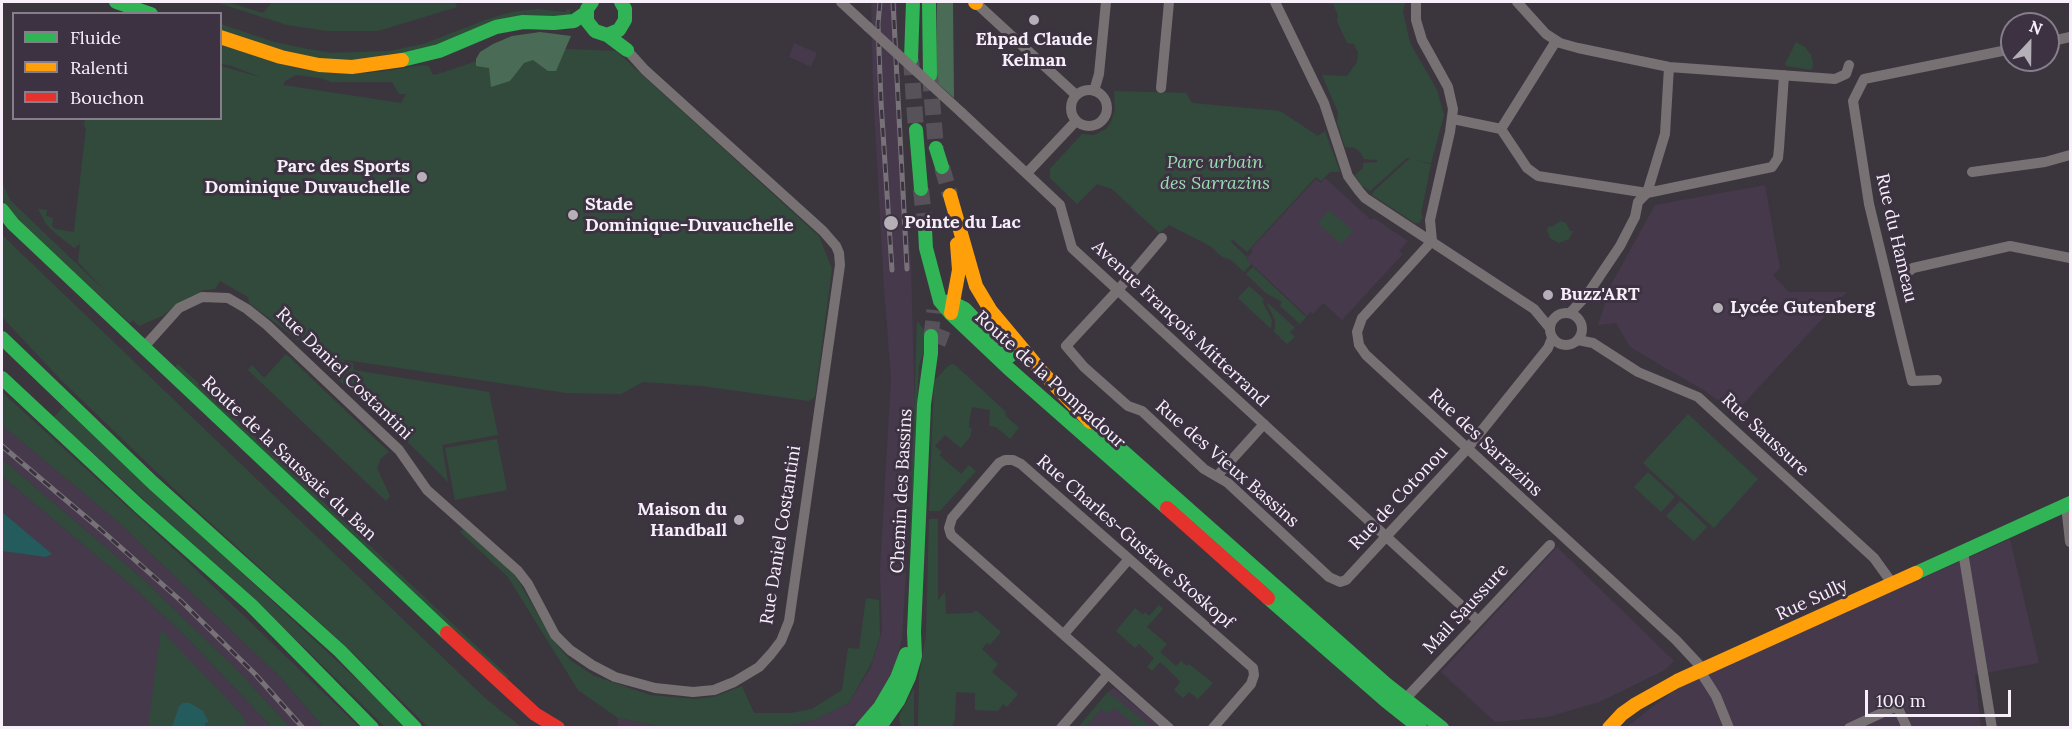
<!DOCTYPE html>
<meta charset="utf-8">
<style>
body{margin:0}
#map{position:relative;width:2072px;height:729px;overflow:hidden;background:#3b363e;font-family:Lora,serif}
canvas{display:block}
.frame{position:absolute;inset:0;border:3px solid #f7f0fa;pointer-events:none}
.legend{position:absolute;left:12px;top:12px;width:210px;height:108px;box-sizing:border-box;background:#3c3241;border:2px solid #877e8b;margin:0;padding:8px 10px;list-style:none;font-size:18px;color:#f7f0fa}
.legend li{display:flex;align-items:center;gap:12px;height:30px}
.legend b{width:30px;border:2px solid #877e8b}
.north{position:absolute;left:2000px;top:12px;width:60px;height:60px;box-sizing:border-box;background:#3c3241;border:2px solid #877e8b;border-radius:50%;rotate:22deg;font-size:16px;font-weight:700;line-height:24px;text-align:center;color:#f7f0fa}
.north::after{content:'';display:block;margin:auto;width:21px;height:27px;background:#b5afb8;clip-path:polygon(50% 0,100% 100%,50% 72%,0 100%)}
.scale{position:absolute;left:1865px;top:690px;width:146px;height:27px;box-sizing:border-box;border:3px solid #f7f0fa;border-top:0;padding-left:8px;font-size:18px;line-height:21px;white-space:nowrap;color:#f7f0fa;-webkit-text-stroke:4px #3c3241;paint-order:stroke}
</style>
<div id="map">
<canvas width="2072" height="729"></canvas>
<div class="frame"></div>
<ul class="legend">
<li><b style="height:8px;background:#30b455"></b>Fluide</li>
<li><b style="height:8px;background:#ff9f0a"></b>Ralenti</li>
<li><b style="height:8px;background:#e5322d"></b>Bouchon</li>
</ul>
<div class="north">N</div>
<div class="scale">100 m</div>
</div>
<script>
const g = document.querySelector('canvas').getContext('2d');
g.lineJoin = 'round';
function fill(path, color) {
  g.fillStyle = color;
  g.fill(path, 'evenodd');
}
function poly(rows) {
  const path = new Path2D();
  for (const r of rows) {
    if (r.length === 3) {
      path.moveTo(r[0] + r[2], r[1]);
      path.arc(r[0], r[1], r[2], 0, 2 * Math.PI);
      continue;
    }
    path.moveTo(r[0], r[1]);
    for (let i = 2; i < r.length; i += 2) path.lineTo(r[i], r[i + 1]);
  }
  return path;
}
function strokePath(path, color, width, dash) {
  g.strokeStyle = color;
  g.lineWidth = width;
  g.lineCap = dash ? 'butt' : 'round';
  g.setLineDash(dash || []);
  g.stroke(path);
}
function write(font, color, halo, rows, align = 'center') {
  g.font = font + ' Lora,serif';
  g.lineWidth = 6;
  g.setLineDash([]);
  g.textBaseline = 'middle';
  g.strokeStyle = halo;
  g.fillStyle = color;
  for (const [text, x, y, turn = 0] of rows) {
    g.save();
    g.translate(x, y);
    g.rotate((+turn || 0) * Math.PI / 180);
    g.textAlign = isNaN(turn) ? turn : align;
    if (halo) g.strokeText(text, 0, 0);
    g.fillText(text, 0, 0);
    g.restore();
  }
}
fill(poly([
 [871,2,897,2,900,115,911,263,915,423,902,638,893,674,863,719,846,727,617,728,618,718,659,726,785,726,815,720,849,703,871,667,882,631,880,570,891,378,884,288,873,91],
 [794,43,817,53,811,67,789,57],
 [1325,178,1371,220,1374,218,1408,241,1399,251,1403,254,1342,320,1323,303,1313,314,1310,312,1307,316,1246,259,1253,252,1251,249,1316,179,1321,183],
 [1765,185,1780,268,1773,275,1789,292,1847,292,1735,413,1724,402,1722,403,1705,391,1630,347,1616,323,1598,325,1611,285,1655,205],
 [2,425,116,520,281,678,323,727,290,727,239,672,144,580,2,459],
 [2,476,130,584,187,638,272,727,2,727],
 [2010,539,2039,663,1975,675,1981,727,1625,728,1676,689],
 [1557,547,1674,661,1665,670,1599,702,1548,717,1495,722,1441,672],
 [1114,688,1160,727,1078,728,1108,692]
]), '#45394b');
fill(poly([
 [215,2,227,2,263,13,272,2,455,2,457,7,378,31,327,31,287,25],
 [1324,2,1405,2,1403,12,1410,43,1437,90,1444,115,1431,163,1414,160,1431,164,1421,214,1423,217,1419,223,1415,223,1372,195,1373,192,1410,158,1407,158,1370,191,1362,186,1355,175,1363,168,1363,163,1377,162,1377,160,1364,159,1360,152,1355,148,1345,147,1337,122,1338,112,1322,75,1347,76,1357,62,1358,52,1354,44,1347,43,1337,21,1338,15,1333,4,1324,3],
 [537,9,566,12,567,9,570,10,571,18,564,18,373,61,317,60,221,33,221,24,274,42,308,49,332,53,390,51,423,44,488,19,512,12],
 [1796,42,1805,47,1811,55,1813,63,1812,70,1786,66,1785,64],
 [221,45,295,68,320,72,355,74,385,71,424,65,429,66,432,74,435,75,520,47,616,51,819,236,832,269,815,397,809,401,702,386,643,382,621,394,566,393,339,359,353,363,354,370,489,392,498,435,442,445,448,482,356,390,344,385,329,371,333,358,318,355,249,303,248,297,220,281,215,289,204,290,190,297,162,316,139,326,133,320,130,323,23,226,4,203,2,197,2,182,10,200,105,291,78,262,80,244,74,248,55,233,46,224,38,209,47,210,46,216,53,218,52,226,55,229,74,232,86,128,84,126,85,119,220,118,221,66,263,78,229,65,221,64],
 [296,75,320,78,331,82,392,82,399,94,406,94,401,103,283,85,285,81],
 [1114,91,1186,93,1192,103,1280,111,1318,136,1325,131,1340,172,1330,172,1321,181,1316,177,1247,252,1233,240,1230,241,1248,258,1246,259,1251,264,1244,272,1231,260,1221,256,1210,246,1169,225,1159,233,1112,189,1097,184,1077,204,1050,178,1050,169,1082,134,1094,135,1106,129,1111,122,1115,109],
 [1329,210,1353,231,1341,244,1318,223],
 [1560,221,1566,223,1570,231,1573,231,1569,239,1559,243,1550,238,1547,230,1549,226,1552,227],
 [2,235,485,698,521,727,428,727,352,652,191,505,61,380,2,317],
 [1253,267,1306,317,1300,324,1280,306,1282,302,1266,293,1246,274],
 [1249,286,1264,299,1262,301,1272,320,1271,329,1238,298],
 [1268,303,1295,328,1290,332,1295,337,1287,344,1273,331,1275,329,1275,320,1267,304],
 [917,321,929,336,919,365,908,599],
 [286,354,389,452,381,458,377,468,390,496,386,501,248,370,252,365,264,378],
 [178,364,509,677,505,681,175,367],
 [954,364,1005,411,1006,416,1019,428,1010,439,996,427,989,426,990,410,972,407,969,422,969,428,972,429,970,437,961,448,945,435,935,446,942,452,939,455,961,474,969,465,976,471,940,511,929,511,934,381,948,366],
 [2,392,189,563,359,727,323,727,281,678,116,520,2,425],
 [63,407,408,727,385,727,308,651,54,417],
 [1688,414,1758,479,1714,528,1643,463],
 [497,439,507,490,455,500,445,448],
 [2,459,144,580,239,672,290,727,272,727,187,638,130,584,2,476],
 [1648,472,1675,497,1661,512,1634,487],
 [1680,501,1707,527,1694,541,1666,516],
 [929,519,938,519,938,600,945,592,946,614,973,613,974,611,977,611,1001,632,990,645,987,643,982,649,998,664,992,672,1018,694,1007,707,1003,704,998,711,975,710,975,693,956,692,955,719,952,727,918,727,919,676,926,635],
 [463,529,514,573,552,639,570,660,594,676,650,695,696,699,714,697,742,686,754,713,791,713,812,709,842,690,848,648,859,649,866,598,879,600,880,636,872,662,849,703,815,720,785,726,659,726,618,718,578,690,508,577,460,532],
 [1159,605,1163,609,1147,627,1167,644,1160,652,1176,666,1181,661,1187,666,1189,664,1213,683,1198,699,1189,692,1183,698,1174,690,1180,682,1174,675,1160,662,1152,671,1147,667,1154,658,1139,644,1135,648,1116,631,1135,608,1143,615,1145,612,1149,616],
 [161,630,241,714,248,727,208,727,205,722,209,722,198,709,190,703,183,703,179,706,172,727,148,728],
 [914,688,914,727,901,727,899,719,900,714],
 [1108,692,1151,727,1137,727,1115,708,1107,713,1101,709,1085,727,1078,727]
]), '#324a3b');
fill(poly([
 [937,2,953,2,954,98,936,82],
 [540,32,571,36,556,71,548,71,533,60,524,63,510,81,491,87,489,68,476,66,476,59,480,52,493,44,512,36]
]), '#4a6c56');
fill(poly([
 [2,512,52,554,46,557,2,551],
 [183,703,190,703,203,711,209,722,205,723,206,727,172,727,179,706]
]), '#245b5c');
strokePath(poly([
 [931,336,934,310],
 [938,344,946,323]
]), '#57525a', 15, [15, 8]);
strokePath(poly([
 [911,59,916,130],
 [930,75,936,148],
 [942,167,950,195],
 [921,189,925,229]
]), '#57525a', 16, [16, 8]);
strokePath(poly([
 [841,2,868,27],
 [1275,2,1324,103,1348,176,1359,191,1365,198,1534,309,1549,327],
 [1416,2,1416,20,1422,40,1448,87,1453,109,1450,132,1430,220,1432,241],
 [1517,2,1546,34,1560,43,1578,48,1669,67,1835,79,1846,74,1849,65],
 [976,3,1076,95],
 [2048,42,2070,37],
 [1161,88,1169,2],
 [1089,108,18],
 [1094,91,1099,74,1106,2],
 [962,113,1060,205,1072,248,1477,620],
 [1453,119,1501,129,1527,168,1538,176,1647,193,1772,167,1778,158,1779,148,1784,75],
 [1501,129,1556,41],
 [1972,172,2045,162,2070,155],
 [1027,173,1076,121],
 [1162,238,1118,290,1066,346,1084,367,1120,399,1128,406,1142,411,1204,469,1228,483,1329,577,1340,582,1346,580,1467,449,1548,348,1552,338],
 [1432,241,1362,318,1357,332,1359,345,1366,355,1676,640,1703,669],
 [1908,272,1913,268,2010,246,2070,258],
 [1566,329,16],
 [1570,313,1587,295,1620,246,1635,217,1638,202,1647,193,1665,134,1669,67],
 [1578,340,1593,343,1638,372,1698,397,1874,558,1892,583],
 [144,347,179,308,202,297,228,298,247,309,267,325,399,450,427,490,518,571,528,584,555,635,570,650,592,665,615,677,655,688,693,692,714,690,734,682,759,667,771,654,781,641,789,621,840,265,839,253,836,246,823,231,645,70,627,50],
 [1937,380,1912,381,1869,204,1853,101,1864,79,2012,49],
 [1217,476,1264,424],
 [2066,505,2070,542],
 [1963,552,1992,728],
 [1064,634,1129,559],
 [1700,671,1716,696,1729,728],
 [1108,674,951,535,949,528,952,518,999,463,1005,460,1013,460,1021,464,1253,668,1254,675,1251,684,1213,728],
 [1408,696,1550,545],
 [1061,728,1108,674,1169,728],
 [1849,728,1897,706,1907,728]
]), '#777174', 10);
strokePath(poly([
 [116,2,151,14],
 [592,2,587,9,587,21,595,31,607,35,619,30,625,20,625,9,621,2],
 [929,2,930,75],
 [607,35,627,50],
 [911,59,913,2],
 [402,60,439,51,496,27,523,22,554,23,574,21,587,12],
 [916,130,921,189],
 [936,148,942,167],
 [2,210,13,224,447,633],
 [925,229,926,248,940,301,951,314,1008,368,1167,508],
 [940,301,953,303,965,309,1010,356],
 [2,338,153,483,340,651,415,728],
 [2,378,139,506,251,605,372,728],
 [1090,422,1386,684,1442,728],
 [1916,573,2070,503],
 [1268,598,1386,701,1420,728],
 [862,728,880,707,897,678,906,654],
 [879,728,898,701,909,677,915,656,914,632,924,404,931,353,931,336]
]), '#30b455', 14);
strokePath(poly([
 [975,2,976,3],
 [220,37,281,57,319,65,352,67,402,60],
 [950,195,976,286,991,311,1042,372,1090,422],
 [951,313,959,270,957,244],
 [1609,728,1622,714,1636,704,1677,681,1916,573]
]), '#ff9f0a', 14);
strokePath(poly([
 [1167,508,1268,598],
 [447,633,535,714,558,728]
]), '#e5322d', 14);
const rail = poly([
 [880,2,878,24,881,102,892,270],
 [893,2,907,269],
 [2,446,100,529,181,601,255,674,303,728]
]);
strokePath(rail, '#777277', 5);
strokePath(rail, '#3c3241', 3, [9]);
strokePath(poly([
 [868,27,962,113]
]), '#777174', 10);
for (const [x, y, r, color] of [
 [1034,20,6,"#b5afb8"],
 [422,177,6,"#b5afb8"],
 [573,215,6,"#b5afb8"],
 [891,223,8,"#b5afb8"],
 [1548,295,6,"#b5afb8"],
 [1718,308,6,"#b5afb8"],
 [739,520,6,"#b5afb8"]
]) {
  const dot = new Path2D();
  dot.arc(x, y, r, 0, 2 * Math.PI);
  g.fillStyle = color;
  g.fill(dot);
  strokePath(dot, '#3c3241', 2);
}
write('bold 18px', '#f7f0fa', '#3c3241', [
 ["Ehpad Claude",1034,40,"center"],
 ["Kelman",1034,61,"center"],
 ["Parc des Sports",410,167,"right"],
 ["Dominique Duvauchelle",410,188,"right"],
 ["Stade",585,205],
 ["Dominique-Duvauchelle",585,226],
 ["Pointe du Lac",904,223],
 ["Buzz'ART",1560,295],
 ["Lycée Gutenberg",1730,308],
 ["Maison du",727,510,"right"],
 ["Handball",727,531,"right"]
], 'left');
write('italic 18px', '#9addb1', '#3c3241', [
 ["Parc urbain",1215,163],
 ["des Sarrazins",1215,184]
]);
write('18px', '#f7f0fa', '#3c3241', [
 ["Rue du Hameau",1896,238,77],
 ["Avenue François Mitterrand",1180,324,43],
 ["Rue Daniel Costantini",344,374,44],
 ["Route de la Pompadour",1050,380,42],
 ["Rue Saussure",1765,435,43],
 ["Rue des Sarrazins",1485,443,43],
 ["Route de la Saussaie du Ban",289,459,43],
 ["Rue des Vieux Bassins",1227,464,41],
 ["Chemin des Bassins",902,491,-87],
 ["Rue de Cotonou",1399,498,-47],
 ["Rue Daniel Costantini",781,535,-81],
 ["Rue Charles-Gustave Stoskopf",1135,542,41],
 ["Rue Sully",1812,600,-25],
 ["Mail Saussure",1466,609,-47]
]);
</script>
